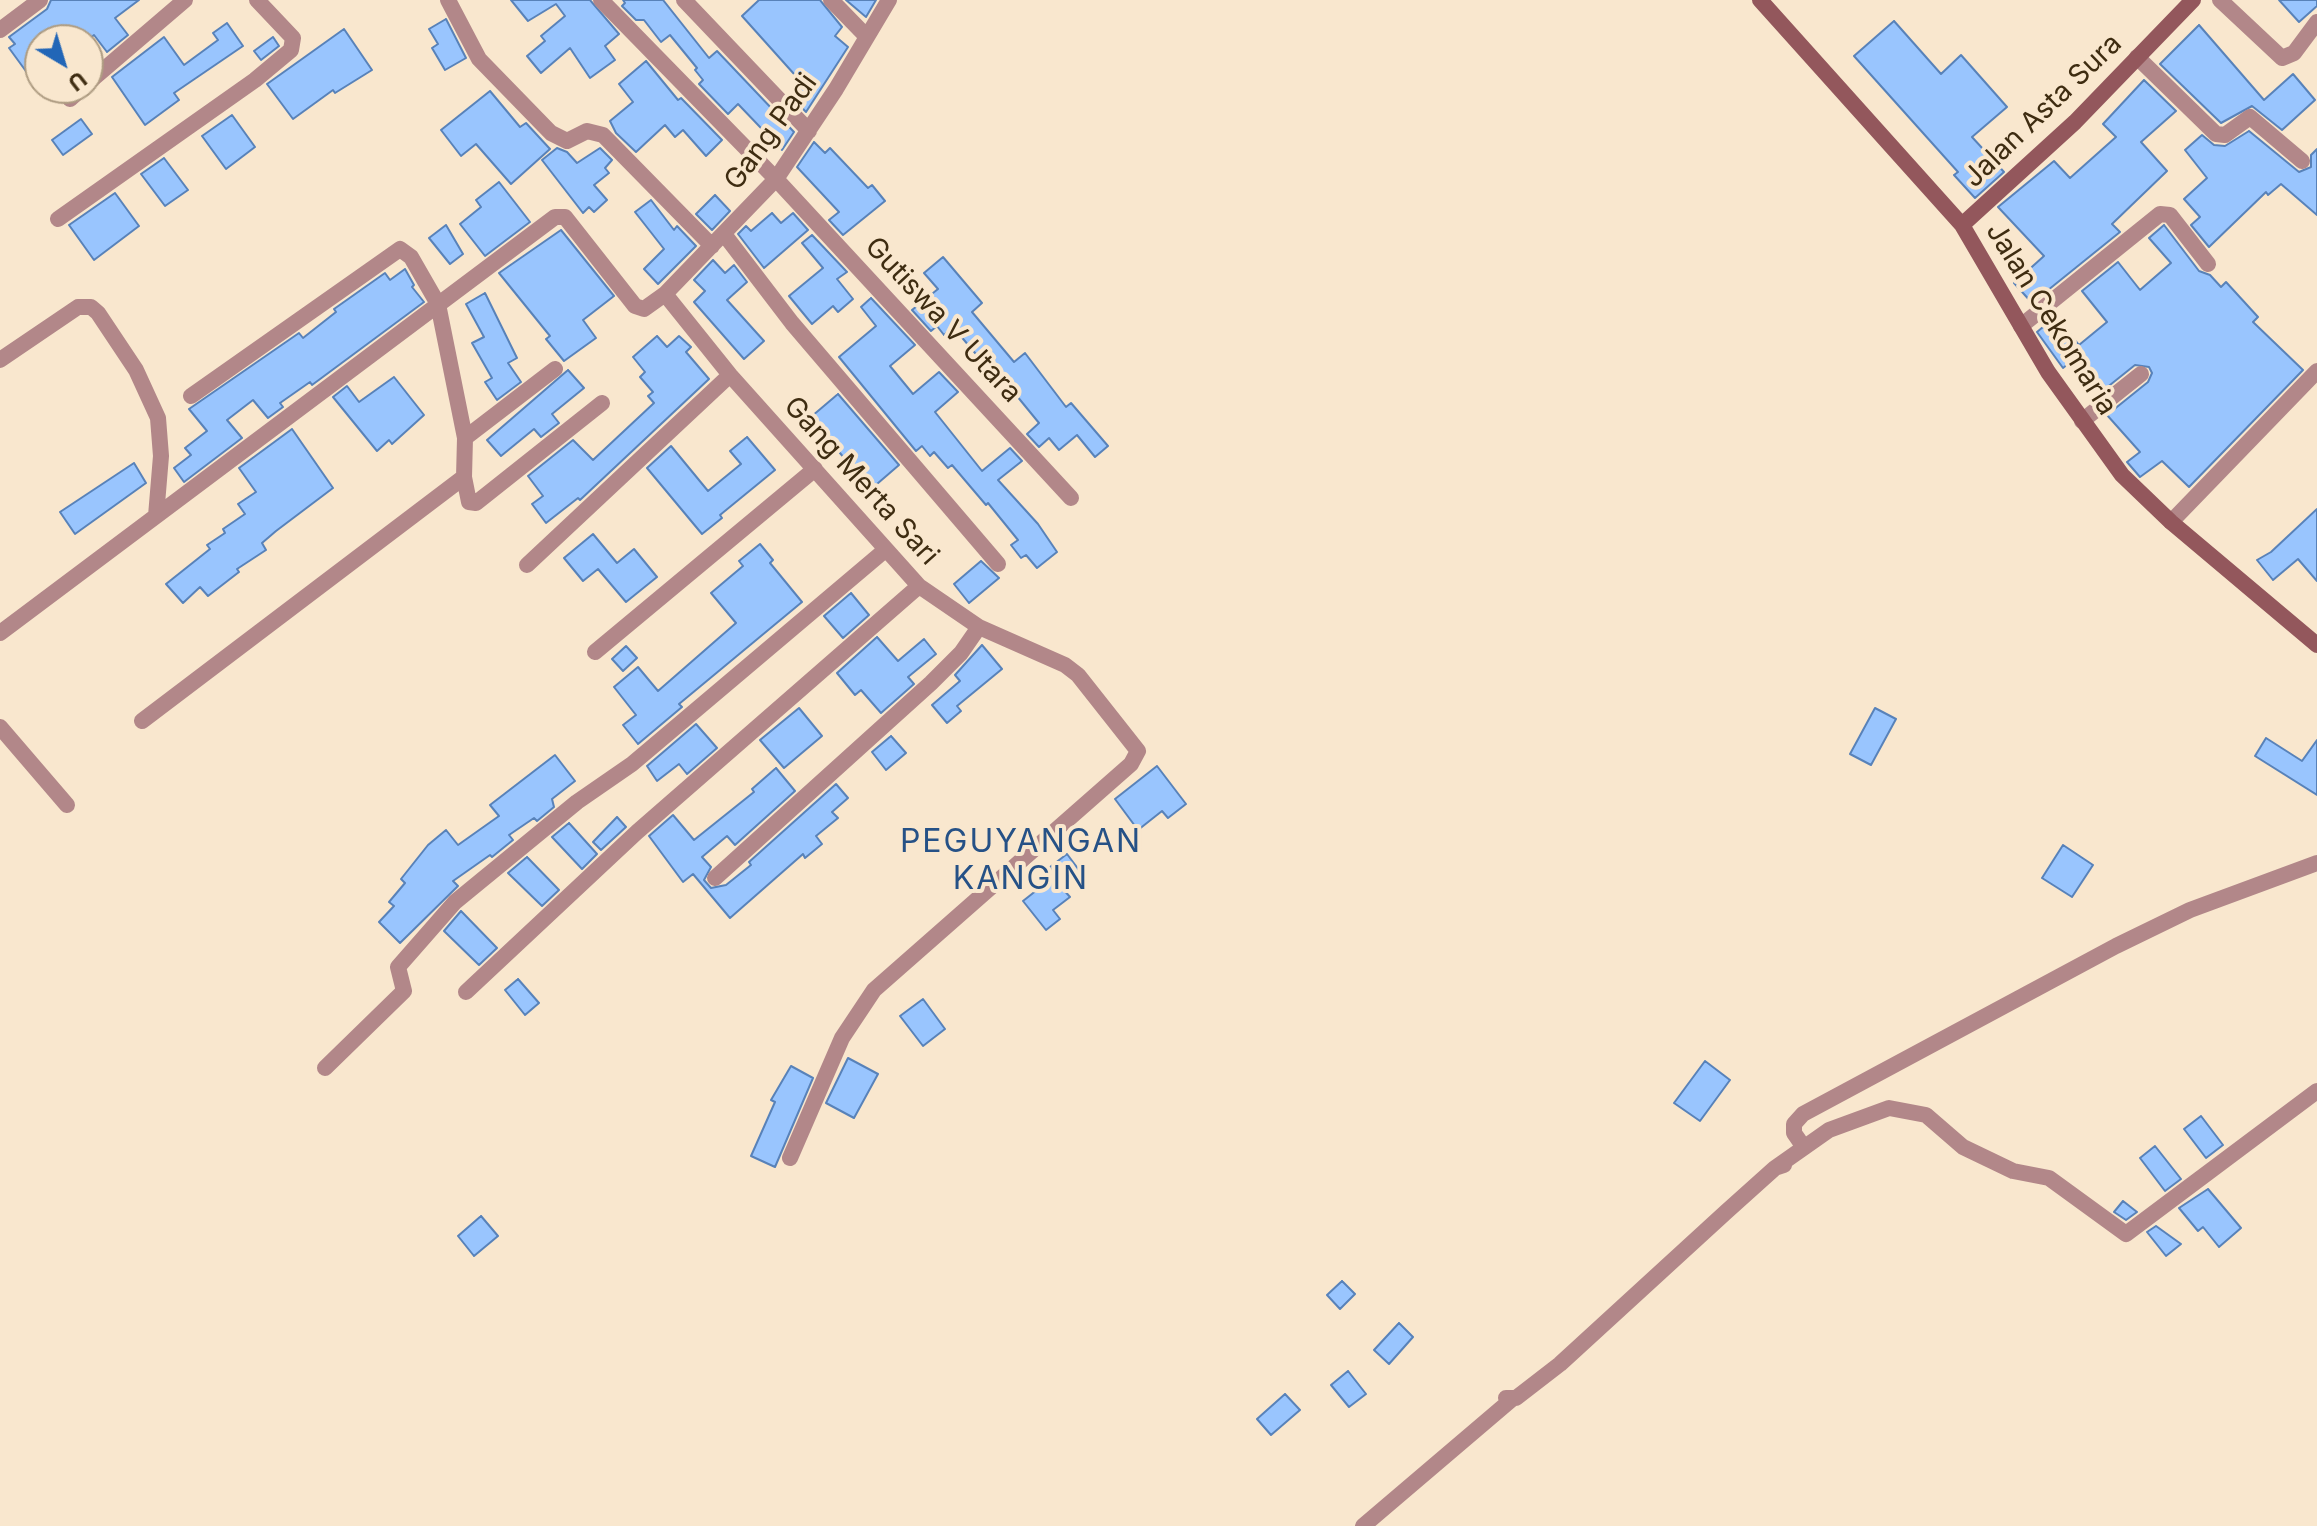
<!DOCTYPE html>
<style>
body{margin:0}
#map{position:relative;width:2317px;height:1526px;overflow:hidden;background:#f9e7ce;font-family:Inter,sans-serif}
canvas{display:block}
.north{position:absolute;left:24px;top:24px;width:80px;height:80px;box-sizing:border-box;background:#f9e7ce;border:2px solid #ae9c82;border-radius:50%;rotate:142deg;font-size:22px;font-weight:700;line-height:32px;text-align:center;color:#3e2c11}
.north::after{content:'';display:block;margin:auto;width:28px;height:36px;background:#2266b7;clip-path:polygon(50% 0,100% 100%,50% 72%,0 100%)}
</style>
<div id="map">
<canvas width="2317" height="1526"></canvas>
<div class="north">U</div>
</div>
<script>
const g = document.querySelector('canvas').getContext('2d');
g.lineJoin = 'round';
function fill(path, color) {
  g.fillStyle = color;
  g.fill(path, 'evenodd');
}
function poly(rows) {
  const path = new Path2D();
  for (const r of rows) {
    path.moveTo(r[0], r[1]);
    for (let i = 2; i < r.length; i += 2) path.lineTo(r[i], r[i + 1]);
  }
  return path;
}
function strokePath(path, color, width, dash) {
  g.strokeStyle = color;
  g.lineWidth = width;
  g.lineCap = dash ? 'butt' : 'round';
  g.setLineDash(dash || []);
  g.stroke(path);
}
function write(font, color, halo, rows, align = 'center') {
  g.font = font + ' Inter,sans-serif';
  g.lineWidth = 8;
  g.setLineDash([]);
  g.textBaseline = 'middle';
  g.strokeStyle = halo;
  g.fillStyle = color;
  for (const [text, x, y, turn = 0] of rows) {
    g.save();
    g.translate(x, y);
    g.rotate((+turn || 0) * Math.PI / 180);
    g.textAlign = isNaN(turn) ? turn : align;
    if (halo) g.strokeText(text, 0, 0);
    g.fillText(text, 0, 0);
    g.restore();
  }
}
const building = poly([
 [51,0,139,0,115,18,128,35,107,52,94,35,89,39,84,33,74,40,40,40,40,65,28,74,9,48,15,44,9,37,47,9,51,0],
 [511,0,590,0,619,34,605,46,615,60,590,78,570,48,541,73,527,56,545,41,541,36,565,16,556,4,528,21,511,0],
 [623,0,663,0,709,58,717,51,794,132,782,150,738,104,728,114,699,84,703,80,695,70,697,68,670,35,661,42,644,20,636,20,622,6,625,3,623,0],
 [759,0,820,0,842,27,835,36,848,47,806,112,790,95,803,84,742,16,759,0],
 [846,0,876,0,866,17,846,0],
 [2279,0,2317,0,2317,6,2299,22,2279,0],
 [446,19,466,58,445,70,432,48,438,44,429,29,446,19],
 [1894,21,1941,74,1961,55,2007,107,1972,137,2004,172,1975,198,1954,175,1958,172,1854,56,1894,21],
 [227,23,243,46,174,93,179,100,145,125,112,77,164,37,184,65,218,40,213,33,227,23],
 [2199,25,2264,100,2293,74,2315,100,2282,130,2252,106,2221,123,2160,64,2199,25],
 [344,29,372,70,335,93,333,90,293,119,267,84,344,29],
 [273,37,279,46,261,60,254,51,273,37],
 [646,61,678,100,681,98,722,140,706,156,683,130,675,137,665,125,636,152,616,133,610,121,633,102,619,84,646,61],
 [2144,80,2176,111,2141,142,2167,171,2112,224,2120,232,2032,303,2014,283,2044,256,1998,207,2054,161,2070,178,2116,137,2103,124,2144,80],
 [490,91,520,127,526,123,550,149,511,184,476,144,461,156,441,130,490,91],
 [232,115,255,147,226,169,202,136,232,115],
 [81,119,92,134,63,155,52,140,81,119],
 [2249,131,2299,172,2311,167,2311,155,2317,149,2317,215,2281,184,2268,195,2266,192,2209,247,2191,225,2200,217,2184,199,2207,178,2185,150,2202,135,2214,145,2225,146,2249,131],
 [814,142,825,153,830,148,868,188,872,185,885,201,843,235,829,220,839,212,797,167,814,142],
 [557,148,567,152,577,163,600,148,612,160,605,168,609,173,594,185,607,200,594,212,589,207,583,213,542,160,557,148],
 [164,158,188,190,165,206,141,174,164,158],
 [499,182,530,222,485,256,460,224,481,207,476,200,499,182],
 [115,193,139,226,94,260,69,225,115,193],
 [715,195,730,211,712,230,696,214,715,195],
 [651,200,674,230,677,226,696,246,658,284,644,269,664,249,635,212,651,200],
 [772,213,781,223,793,213,808,230,764,268,738,234,746,226,751,231,772,213],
 [446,225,463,254,450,264,429,238,446,225],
 [2164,225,2199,271,2210,275,2221,287,2226,282,2258,317,2253,322,2303,370,2189,487,2162,461,2140,477,2127,462,2140,452,2107,415,2148,382,2152,373,2149,367,2135,365,2105,389,2078,356,2063,368,2037,332,2056,316,2079,345,2107,322,2082,291,2118,262,2140,290,2171,263,2149,238,2164,225],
 [561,230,614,296,583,320,596,338,564,361,546,339,550,336,499,273,561,230],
 [812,235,847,272,837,279,853,299,838,312,833,306,812,324,789,296,823,268,802,243,812,235],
 [943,257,982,303,972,312,1014,362,1025,353,1066,407,1071,403,1108,446,1095,457,1077,435,1059,450,1049,438,1039,447,1027,434,1039,423,985,357,981,360,953,327,944,335,937,326,931,331,912,310,938,289,924,273,943,257],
 [713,260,725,273,734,265,747,282,727,300,764,341,744,359,694,302,705,291,694,280,713,260],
 [405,269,414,285,412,287,424,302,312,385,310,382,280,403,283,407,268,418,253,400,227,420,242,438,184,482,174,468,191,455,185,448,207,431,189,409,299,333,303,338,336,312,334,309,385,273,390,280,405,269],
 [485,293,517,358,508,363,521,382,497,400,485,382,492,378,472,343,484,337,466,304,485,293],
 [871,298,915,345,890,366,913,394,939,372,958,392,935,412,982,471,1010,448,1022,461,998,480,1038,524,1057,552,1037,568,1026,555,1021,558,1011,545,1018,540,988,503,986,505,952,465,948,468,934,452,930,456,922,446,916,451,839,357,876,326,861,307,871,298],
 [657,336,667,347,679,336,691,347,686,352,709,379,580,500,578,498,546,523,532,504,543,496,528,476,573,440,593,460,654,403,648,396,653,392,640,377,645,372,633,357,657,336],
 [568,370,584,388,552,414,559,423,541,437,534,429,501,456,487,440,568,370],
 [394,377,424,415,392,444,389,440,377,451,333,397,347,386,359,402,394,377],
 [838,394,899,465,870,490,827,437,821,442,805,422,838,394],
 [292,429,333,488,276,531,262,543,266,550,237,569,239,572,208,596,200,587,183,603,166,584,210,549,207,545,225,533,223,529,245,514,238,504,256,492,239,468,292,429],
 [747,437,775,470,720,515,722,518,702,534,647,468,671,446,708,491,741,464,730,451,747,437],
 [134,463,146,483,75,534,60,512,134,463],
 [2317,509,2317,581,2298,559,2273,580,2257,560,2271,552,2317,509],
 [593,534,617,563,634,549,657,577,626,602,598,569,583,581,564,558,593,534],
 [760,544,773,560,770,563,802,602,679,704,682,707,638,744,623,725,636,715,614,687,638,667,658,691,736,623,711,593,743,566,739,561,760,544],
 [981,561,999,578,969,603,954,584,981,561],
 [851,593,869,615,843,638,824,616,851,593],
 [877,637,898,661,924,639,936,654,908,677,914,684,881,713,861,690,855,695,837,673,877,637],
 [982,645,1002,669,957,706,961,711,947,723,932,705,960,681,955,675,982,645],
 [626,646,637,658,623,671,612,659,626,646],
 [799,708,822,736,784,768,760,740,799,708],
 [1875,708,1896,719,1871,765,1850,754,1875,708],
 [696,724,717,748,687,774,679,764,657,781,647,766,696,724],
 [891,736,906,753,886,770,872,752,891,736],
 [2266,738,2302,761,2317,740,2317,795,2255,756,2266,738],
 [555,755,575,781,552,799,554,807,537,821,534,818,509,835,513,840,492,857,490,855,453,881,458,886,400,943,379,922,394,906,389,902,405,883,401,879,428,845,446,830,458,845,499,816,490,805,555,755],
 [1157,766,1186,804,1168,818,1162,811,1138,830,1115,799,1157,766],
 [776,768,795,791,735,845,727,836,702,857,711,867,704,880,711,888,726,885,751,865,749,862,836,784,848,798,832,812,838,818,816,836,822,844,805,858,803,854,730,918,693,874,683,882,649,836,673,815,694,840,754,792,752,789,776,768],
 [617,817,626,827,601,850,593,842,617,817],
 [569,823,597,854,582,869,552,837,569,823],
 [2063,845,2093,865,2072,897,2042,878,2063,845],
 [1067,854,1082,874,1063,889,1070,897,1053,910,1060,919,1046,930,1023,901,1042,886,1040,883,1054,872,1050,867,1067,854],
 [527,857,559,890,542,906,508,873,527,857],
 [461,911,497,948,479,965,444,931,461,911],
 [518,979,539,1003,525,1015,505,990,518,979],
 [923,999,945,1029,923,1046,900,1016,923,999],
 [848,1058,878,1074,854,1118,826,1103,848,1058],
 [1705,1061,1730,1080,1700,1121,1674,1103,1705,1061],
 [791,1066,813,1078,775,1167,751,1156,775,1102,771,1100,791,1066],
 [2201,1116,2223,1145,2206,1158,2184,1129,2201,1116],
 [2155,1146,2181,1179,2165,1191,2140,1158,2155,1146],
 [2208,1189,2241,1228,2219,1247,2203,1227,2198,1231,2179,1208,2208,1189],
 [2123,1201,2137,1212,2126,1220,2114,1212,2123,1201],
 [481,1216,498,1236,474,1256,458,1236,481,1216],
 [2156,1226,2181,1244,2166,1256,2147,1232,2156,1226],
 [1342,1281,1355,1294,1340,1309,1327,1295,1342,1281],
 [1399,1323,1413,1337,1389,1364,1374,1350,1399,1323],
 [1348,1371,1366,1394,1349,1407,1331,1385,1348,1371],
 [1285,1394,1300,1410,1271,1435,1257,1419,1285,1394]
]);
fill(building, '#99c5fe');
strokePath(building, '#5882b9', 2);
strokePath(poly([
 [448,0,479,59,551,133,567,141,587,131,603,135,712,246],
 [601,0,776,179,1071,498],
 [684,0,809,131],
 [831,0,867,37],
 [2220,0,2282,58,2294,53,2317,22],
 [0,30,40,0],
 [2137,57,2216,134,2225,135,2250,117,2302,161],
 [88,83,185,0],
 [70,99,82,88],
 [58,219,255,80,291,50,293,38,257,0],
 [724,234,792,323,998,564],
 [665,294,730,375,919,586,979,627,1065,665,1078,675,1138,751,1131,764,874,990,842,1038,790,1158],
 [2021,326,2160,214,2170,215,2208,264],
 [0,360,78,307,91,307,98,313,136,370,158,418,161,456,156,516],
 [191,396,400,249,411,257,438,304,465,438,464,477,469,502,476,503,602,403],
 [2082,421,2141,374],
 [465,438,555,369],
 [2171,522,2317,371],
 [527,565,730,375],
 [0,633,555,217,565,217,635,306,644,309,665,294,776,179,836,89,889,0],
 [595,652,815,469],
 [142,721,464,477],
 [0,727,67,805],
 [715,878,931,683,961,653,979,627],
 [466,992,637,832,919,586],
 [325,1068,404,991,398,967,455,902,577,802,632,764,884,551],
 [1803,1146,1794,1133,1794,1124,1803,1114,2116,946,2190,910,2317,863],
 [1775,1168,1829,1130,1889,1108,1926,1115,1963,1147,2013,1171,2049,1178,2126,1234,2317,1091],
 [1506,1398,1516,1398,1560,1364,1726,1212,1775,1168,1784,1165],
 [1363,1526,1511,1400]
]), '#b28789', 16);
strokePath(poly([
 [1760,0,1962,225,2048,372,2122,475,2171,522,2317,645],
 [1962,225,2075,122,2193,0]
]), '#93575c', 16);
write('28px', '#3e2c11', '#f9e7ce', [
 ["Jalan Asta Sura",2043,111,-44],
 ["Gang Padi",771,132,-54],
 ["Jalan Cekomaria",2051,319,58],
 ["Gutiswa V Utara",943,320,47],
 ["Gang Merta Sari",861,481,48]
]);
g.letterSpacing = '2px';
write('32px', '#265186', '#f9e7ce', [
 ["PEGUYANGAN",1021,842],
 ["KANGIN",1021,879]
]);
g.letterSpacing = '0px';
</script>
